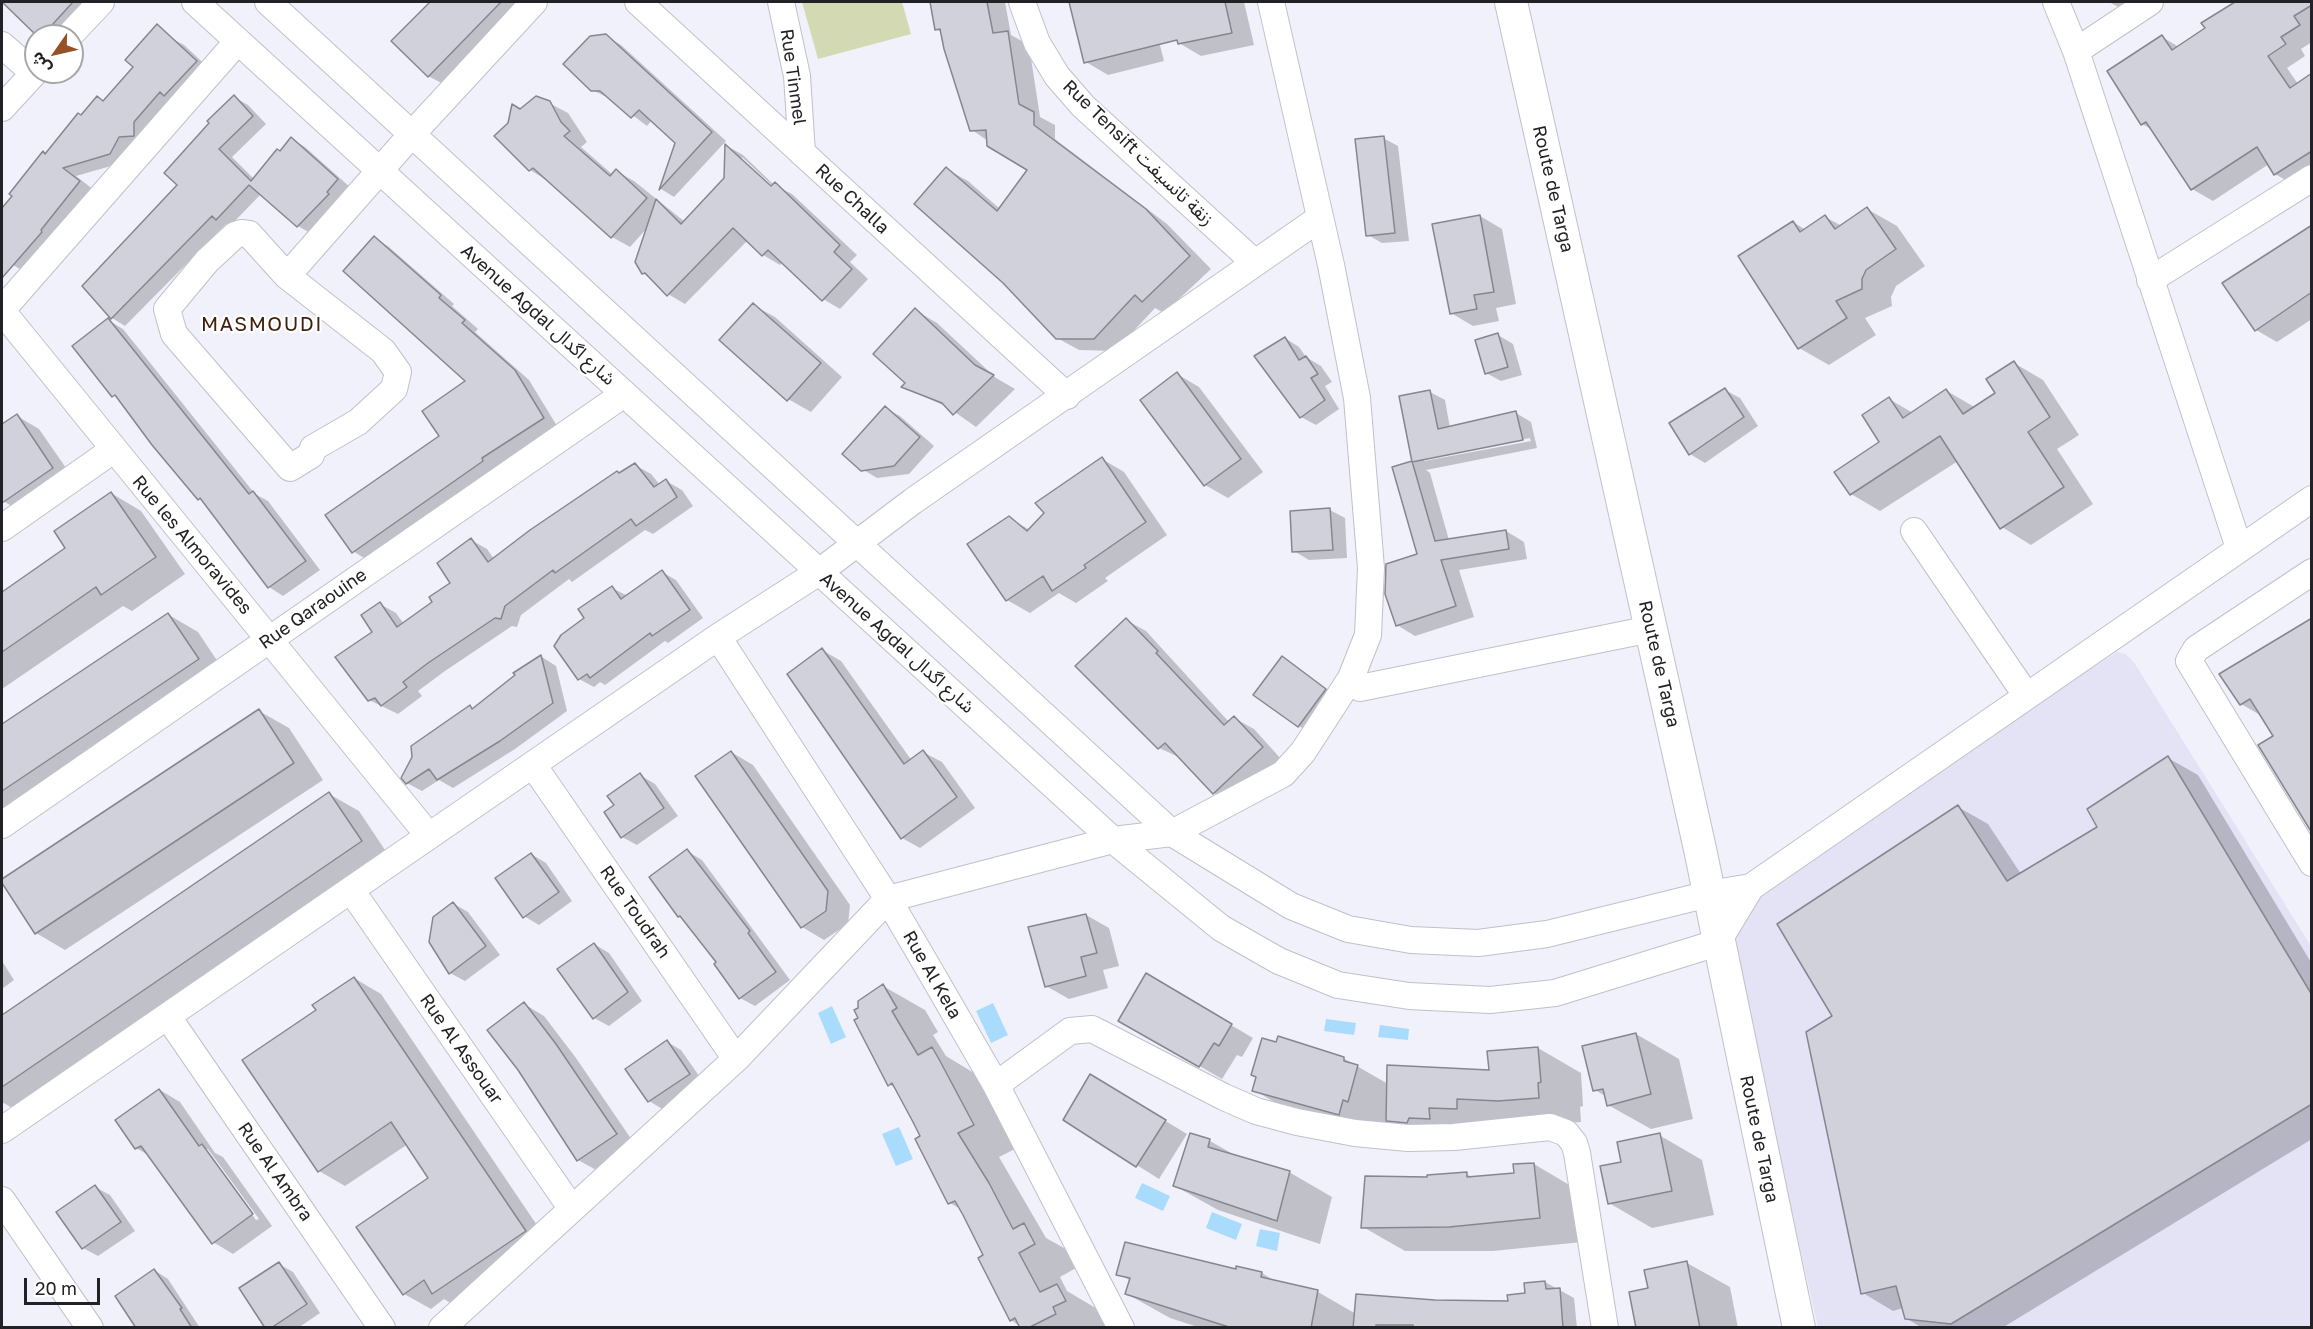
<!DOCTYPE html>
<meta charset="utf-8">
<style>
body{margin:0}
#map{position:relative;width:2313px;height:1329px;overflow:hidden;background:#f1f1fc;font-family:"Golos Text","Noto Sans Arabic",sans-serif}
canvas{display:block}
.frame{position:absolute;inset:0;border:3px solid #222125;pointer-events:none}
.north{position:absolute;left:24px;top:24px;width:60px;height:60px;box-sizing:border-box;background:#fff;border:2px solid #a7a6a8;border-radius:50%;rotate:236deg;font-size:16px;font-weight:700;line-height:24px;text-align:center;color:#222125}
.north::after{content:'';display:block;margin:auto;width:21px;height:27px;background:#965125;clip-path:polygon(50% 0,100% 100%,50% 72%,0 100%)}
.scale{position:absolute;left:24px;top:1278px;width:76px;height:27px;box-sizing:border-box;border:3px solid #222125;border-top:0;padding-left:8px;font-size:18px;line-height:21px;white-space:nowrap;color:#222125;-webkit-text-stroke:4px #fff;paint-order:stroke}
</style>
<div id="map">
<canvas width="2313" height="1329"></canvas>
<div class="frame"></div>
<div class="north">ش</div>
<div class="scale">20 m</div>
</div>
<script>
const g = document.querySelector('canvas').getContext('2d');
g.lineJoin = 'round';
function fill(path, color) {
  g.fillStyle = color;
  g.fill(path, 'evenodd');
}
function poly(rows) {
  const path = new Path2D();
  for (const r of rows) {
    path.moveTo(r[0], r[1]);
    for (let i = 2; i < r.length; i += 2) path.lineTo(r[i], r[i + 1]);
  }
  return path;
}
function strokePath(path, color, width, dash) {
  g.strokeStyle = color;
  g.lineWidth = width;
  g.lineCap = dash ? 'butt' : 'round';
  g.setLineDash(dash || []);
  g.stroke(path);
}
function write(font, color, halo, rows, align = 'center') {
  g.font = font + ' "Golos Text","Noto Sans Arabic",sans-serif';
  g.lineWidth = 4.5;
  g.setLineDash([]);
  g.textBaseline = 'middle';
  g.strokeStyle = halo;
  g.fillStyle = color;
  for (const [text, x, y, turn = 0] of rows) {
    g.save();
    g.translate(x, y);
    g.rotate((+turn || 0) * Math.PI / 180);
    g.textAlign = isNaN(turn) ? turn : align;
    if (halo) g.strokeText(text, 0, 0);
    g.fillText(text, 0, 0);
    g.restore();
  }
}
fill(poly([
 [2117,652,2126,654,2135,664,2311,946,2311,1327,1818,1327,1721,902]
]), '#e4e3f6');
fill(poly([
 [802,2,902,2,911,34,818,59]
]), '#d3dab3');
fill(poly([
 [993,1003,1008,1035,991,1043,976,1011],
 [832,1006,846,1037,831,1044,818,1013],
 [1326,1019,1356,1023,1354,1035,1324,1031],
 [1380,1025,1409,1029,1408,1040,1378,1037],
 [899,1127,913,1159,896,1166,882,1134],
 [1142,1183,1170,1196,1163,1211,1135,1198],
 [1212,1212,1242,1224,1236,1240,1206,1228],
 [1260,1229,1280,1233,1277,1251,1256,1246]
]), '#a9dbfc');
fill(poly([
 [2,2,99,2,71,36,39,36],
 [432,2,532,2,449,87,428,76,393,41],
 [932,2,1005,2,1011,35,1029,45,1040,117,1055,125,1055,139,1167,224,1211,269,1164,313,1155,308,1115,351,1079,350,1057,338,946,169,968,181,1000,209,1029,169,972,130,942,33,936,29],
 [1071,2,1149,2,1164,61,1108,75,1086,62],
 [1170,2,1244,2,1254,45,1201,56,1179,43],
 [2109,2,2151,2,2132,14],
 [2238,2,2312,2,2312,42,2301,49,2305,56,2287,68,2298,84,2312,75,2312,175,2296,186,2275,174,2269,164,2213,201,2192,189,2153,130,2142,124,2162,37,2179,47,2207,29,2203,23],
 [606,36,621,45,726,141,674,197,661,189,677,142,652,120,647,126,611,99,592,90],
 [169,37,184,45,211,70,125,162,76,176,94,190,27,273,13,265,2,255,2,210,82,117,104,102],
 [234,97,248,105,266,124,232,157,254,179,292,139,305,147,351,188,312,234,298,226,261,194,230,226,226,224,125,326,112,318,179,185],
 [549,103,568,113,587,142,581,147,613,175,616,171,634,181,685,222,726,178,727,146,743,155,774,185,792,194,857,255,850,262,868,279,840,309,823,299,782,262,780,265,763,255,748,240,685,304,668,294,643,273,648,227,630,247,612,237,548,181,530,170,520,111],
 [742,157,777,190,775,192,742,161],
 [1383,138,1398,146,1409,241,1382,243,1368,235],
 [1867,209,1897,226,1925,266,1896,286,1891,297,1892,306,1865,318,1876,335,1829,365,1799,348,1793,222,1806,230,1825,217,1842,226],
 [1480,216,1502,229,1516,304,1496,308,1499,321,1473,326,1451,313],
 [2312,228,2312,319,2277,342,2256,330],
 [375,238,389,247,454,304,452,306,478,329,475,332,529,380,557,426,495,467,496,469,367,560,353,551,441,436,467,382],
 [753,305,775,317,842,377,811,412,788,399],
 [915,310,937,323,996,378,1015,389,976,427,949,408,904,387,907,383],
 [108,320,123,329,255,494,268,501,320,570,283,596,269,587,204,501,74,346],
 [1498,335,1513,344,1522,375,1501,381,1486,373],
 [1285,338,1299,347,1306,357,1321,366,1332,382,1325,386,1339,409,1316,425,1301,417],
 [2014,363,2043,380,2079,435,2057,449,2093,504,2031,545,2002,527,1958,461,1880,511,1851,494,1881,443,1889,399,1913,413,1947,391,1976,408,1997,394],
 [1177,374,1199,387,1263,472,1228,498,1205,485,1142,400],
 [1725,390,1740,398,1758,426,1705,463,1690,454],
 [1430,392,1445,400,1450,428,1516,413,1531,422,1537,448,1426,470,1430,473,1449,540,1506,531,1524,542,1527,559,1459,570,1474,617,1415,636,1397,625,1418,555,1412,462,1414,464,1401,397],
 [1530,438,1531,441,1424,461,1424,458],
 [885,408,900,416,934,446,909,474,877,478,862,469],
 [17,416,39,429,75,481,25,515,2,500,2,426],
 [1102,459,1124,472,1167,535,1105,578,1108,581,1076,603,1059,593,1030,613,1007,600,1009,518,1030,530],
 [635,465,651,474,660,485,666,481,682,490,693,506,653,534,645,530,572,582,569,579,521,615,517,627,512,626,445,671,418,691,422,696,398,714,369,700,374,633,380,604,396,613,404,624,434,602,452,583,471,540,487,549,494,559],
 [111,493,141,511,185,574,132,611,123,606,2,689,2,594,68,549],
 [1330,510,1345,518,1347,558,1309,560,1294,551],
 [662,572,676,580,703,618,668,643,665,641,605,685,600,682,594,687,579,679,586,618,612,588,628,596],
 [169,615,198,632,228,677,2,827,2,726],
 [2312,619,2275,737,2262,716,2241,704],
 [1126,620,1146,631,1229,722,1234,718,1254,729,1282,760,1234,805,1214,793,1181,758,1159,748,1077,666],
 [822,650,841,661,912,761,923,752,942,762,975,808,920,848,902,838],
 [542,657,556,666,567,711,515,749,453,788,439,780,422,791,407,783,470,706,474,709],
 [1282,658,1340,698,1313,735,1299,726],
 [259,711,289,728,323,780,65,950,36,933,2,881],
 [731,752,753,765,850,905,848,924,824,940,802,927],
 [2168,758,2198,775,2312,964,2312,1139,2002,1328,1922,1328,1906,1318,1903,1308,1893,1311,1863,1293,1834,1017,1958,807,1988,824,2021,874,2099,828],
 [640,775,655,784,678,816,637,845,622,837,616,806],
 [329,794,359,811,391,859,19,1112,2,1102,2,1017],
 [687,851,702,860,790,980,755,1006,740,998,718,962,685,919,679,916],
 [531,854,546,863,572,901,539,925,524,916],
 [454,904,468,912,500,955,465,981,450,973],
 [1086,915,1109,928,1119,966,1103,970,1108,988,1069,999,1046,986],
 [594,944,609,953,642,1001,609,1026,594,1018],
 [2,961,14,980,2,989],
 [1146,975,1253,1038,1242,1057,1237,1055,1222,1079,1120,1020],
 [354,978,381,994,551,1246,460,1309,444,1299,431,1309,404,1294,431,1178,408,1144,345,1186,319,1171,318,1011],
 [883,986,925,1010,938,1032,933,1035,946,1056,974,1073,1015,1149,999,1157,1046,1238,1066,1249,1076,1268,1060,1277,1067,1291,1099,1310,1107,1325,1102,1328,1022,1328,1011,1320,985,1256,962,1210,950,1203,917,1140,922,1137,897,1089,889,1084],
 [524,1004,544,1016,576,1058,636,1146,598,1171,578,1160],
 [1636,1034,1679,1059,1693,1119,1651,1129,1608,1105,1607,1097,1595,1090],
 [667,1042,681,1050,704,1083,664,1110,649,1101,627,1069],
 [1538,1048,1581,1073,1583,1106,1580,1107,1581,1122,1542,1124,1430,1145,1392,1123,1391,1125,1296,1115,1254,1090,1343,1058,1388,1084,1491,1071],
 [1113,1089,1187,1134,1159,1179,1065,1120],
 [160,1090,180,1102,215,1153,223,1157,272,1226,233,1254,213,1242,150,1156,136,1148],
 [204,1149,208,1149,259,1219,256,1220],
 [1191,1135,1210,1141,1240,1158,1289,1172,1332,1197,1320,1244,1218,1210,1175,1186],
 [1659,1135,1702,1160,1714,1215,1652,1228,1609,1203,1623,1163],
 [1534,1164,1576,1189,1582,1242,1493,1251,1405,1251,1363,1227,1429,1178,1466,1174,1474,1178,1515,1175],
 [95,1187,110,1195,135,1231,98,1256,83,1248],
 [1687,1263,1730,1287,1738,1328,1638,1328,1650,1289],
 [279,1264,293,1272,320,1313,298,1328,267,1328],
 [154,1270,168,1279,200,1328,138,1328],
 [1237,1270,1262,1273,1278,1283,1318,1292,1356,1314,1435,1302,1509,1302,1545,1282,1574,1298,1577,1328,1201,1328,1170,1318,1127,1294,1131,1281,1118,1274]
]), '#0003');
const building = poly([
 [2,2,73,2,42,36,37,36,2,2],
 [430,2,501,2,428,77,391,41,430,2],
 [930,2,987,2,993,33,1008,31,1019,104,1034,112,1034,125,1146,209,1190,256,1142,302,1135,295,1094,339,1056,339,1003,283,914,204,946,167,997,211,1027,170,987,146,986,130,970,131,944,49,940,29,935,30,930,2],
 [1069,2,1225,2,1232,33,1178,44,1177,40,1084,63,1069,2],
 [2235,2,2312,2,2312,5,2294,16,2300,25,2281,37,2286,44,2268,56,2290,88,2312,73,2312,151,2274,175,2257,147,2191,190,2146,122,2141,125,2107,71,2162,35,2172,50,2205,28,2201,23,2235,2],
 [157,24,197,61,164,96,160,92,134,122,134,136,119,137,110,154,63,168,80,181,41,230,42,232,2,278,2,208,12,196,9,194,43,151,45,154,78,113,81,115,97,96,103,101,133,67,125,60,157,24],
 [606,34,712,132,659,190,675,143,639,110,631,118,600,91,591,91,563,64,590,36,606,34],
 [234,95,253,116,219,149,251,181,277,149,280,151,291,137,338,179,327,192,329,194,297,227,249,185,216,220,212,216,111,319,82,286,177,185,164,173,209,123,207,121,234,95],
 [536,96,550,101,561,122,570,131,564,136,610,176,616,169,647,198,611,238,533,168,529,171,494,136,508,123,512,104,520,109,536,96],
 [1384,136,1395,233,1366,236,1355,139,1384,136],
 [725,144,771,186,775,182,840,245,834,252,852,269,822,301,768,250,762,256,733,228,667,296,645,273,642,274,635,262,656,199,681,224,724,178,725,144],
 [1867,207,1896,249,1866,270,1862,279,1862,289,1836,301,1847,318,1798,349,1738,256,1793,221,1800,232,1825,215,1835,229,1867,207],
 [1480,215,1494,292,1474,295,1477,309,1450,314,1432,224,1480,215],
 [2312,225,2312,292,2255,331,2222,283,2312,225],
 [374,236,441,295,439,298,465,320,462,323,515,370,544,418,482,458,483,461,352,553,325,515,439,436,422,411,465,381,343,271,374,236],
 [753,303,821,363,787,401,719,340,753,303],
 [915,308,975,365,994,375,953,415,942,403,901,387,905,383,873,354,915,308],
 [108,318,249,494,253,491,306,561,268,588,200,498,198,500,152,445,115,395,112,397,72,346,108,318],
 [1498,333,1508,367,1485,374,1475,340,1498,333],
 [1285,337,1299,360,1306,356,1318,374,1311,378,1325,400,1300,418,1254,356,1285,337],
 [2014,361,2050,417,2028,432,2064,487,2000,529,1940,436,1850,495,1834,472,1879,442,1862,415,1889,397,1903,418,1946,389,1963,414,1995,393,1986,379,2014,361],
 [1177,372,1241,459,1204,486,1140,400,1177,372],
 [1725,388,1744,417,1689,455,1669,423,1725,388],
 [1430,390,1438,429,1516,411,1523,440,1412,462,1399,396,1430,390],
 [885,406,920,437,894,466,861,471,842,454,885,406],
 [17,414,53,468,2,503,2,424,17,414],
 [1102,457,1146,522,1084,565,1086,568,1052,591,1043,576,1006,601,967,544,1009,516,1027,531,1044,513,1035,503,1102,457],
 [1412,461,1435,541,1506,530,1509,549,1441,560,1456,606,1396,626,1385,594,1386,564,1417,554,1392,467,1412,461],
 [635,463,654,487,666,479,677,497,636,526,631,519,555,573,553,570,505,606,501,619,495,618,428,663,403,682,407,687,381,706,375,698,368,701,335,657,372,632,361,615,380,602,397,627,432,602,429,597,450,583,437,563,471,538,488,562,530,530,617,471,619,473,635,463],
 [111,492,156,557,101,595,96,587,2,652,2,592,65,548,54,531,111,492],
 [1330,508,1333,550,1292,552,1290,511,1330,508],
 [662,570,690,610,652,636,650,633,590,678,587,674,578,680,554,646,561,635,584,618,578,609,612,586,621,599,662,570],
 [168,613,199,659,2,791,2,724,168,613],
 [1126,618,1158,651,1156,653,1224,725,1234,716,1263,747,1213,794,1165,743,1158,749,1075,666,1126,618],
 [2312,618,2312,833,2258,745,2273,736,2250,699,2240,705,2219,674,2312,618],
 [822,648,904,764,923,750,957,797,901,839,787,674,822,648],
 [541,655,553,703,500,741,437,780,429,769,406,784,401,778,412,757,411,746,470,705,472,709,515,675,513,673,541,655],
 [1282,656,1326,689,1298,727,1253,695,1282,656],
 [259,709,294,763,35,934,2,883,2,879,259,709],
 [731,751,828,891,826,911,801,928,695,776,731,751],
 [2168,756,2312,995,2312,1104,1951,1324,1905,1319,1896,1286,1861,1294,1806,1032,1832,1016,1777,924,1958,805,2007,881,2097,827,2087,809,2168,756],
 [640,773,664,808,621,838,604,812,614,805,607,796,640,773],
 [329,792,362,841,2,1087,2,1015,329,792],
 [687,849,750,931,748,933,776,972,739,999,714,964,716,962,680,916,678,917,649,877,687,849],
 [531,853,559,892,523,918,495,878,531,853],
 [453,902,486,946,449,974,429,942,433,917,453,902],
 [1086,914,1097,953,1081,957,1086,976,1045,987,1028,927,1086,914],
 [594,943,628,992,593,1019,557,969,594,943],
 [1146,973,1232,1024,1219,1046,1214,1043,1199,1067,1118,1021,1146,973],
 [354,977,526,1231,432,1294,424,1280,403,1295,356,1227,428,1178,391,1122,318,1172,242,1060,316,1010,312,1005,354,977],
 [883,984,897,1008,892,1011,918,1055,932,1047,940,1061,974,1125,958,1133,989,1183,1013,1229,1024,1223,1035,1244,1019,1253,1040,1292,1057,1284,1066,1301,1053,1307,1056,1314,1028,1328,1020,1328,1015,1318,1010,1321,978,1258,983,1255,963,1215,955,1201,948,1204,915,1139,920,1136,913,1122,892,1083,888,1086,854,1020,858,1018,854,1010,858,1008,858,1001,883,984],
 [524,1002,556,1044,617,1134,577,1161,518,1070,487,1030,524,1002],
 [1636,1033,1651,1094,1607,1106,1603,1089,1593,1091,1582,1046,1636,1033],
 [1278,1036,1344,1057,1344,1061,1358,1065,1348,1102,1343,1100,1339,1115,1252,1091,1256,1077,1251,1075,1262,1038,1276,1042,1278,1036],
 [667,1040,690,1074,648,1102,625,1069,667,1040],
 [1538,1047,1541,1082,1538,1083,1539,1098,1498,1101,1457,1099,1457,1109,1429,1108,1430,1119,1409,1118,1407,1123,1386,1121,1387,1065,1489,1070,1487,1051,1538,1047],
 [1090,1074,1166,1120,1136,1167,1063,1120,1090,1074],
 [159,1089,199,1146,202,1144,253,1214,212,1244,141,1146,135,1149,115,1120,159,1089],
 [1190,1133,1210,1139,1208,1147,1290,1171,1277,1221,1173,1186,1190,1133],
 [1660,1133,1672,1191,1608,1204,1600,1166,1621,1162,1617,1142,1660,1133],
 [1534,1163,1540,1218,1449,1227,1361,1228,1365,1176,1427,1177,1427,1175,1467,1172,1467,1177,1514,1173,1513,1164,1534,1163],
 [95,1185,121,1222,82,1249,56,1212,95,1185],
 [1125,1242,1236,1269,1236,1266,1262,1272,1261,1277,1318,1290,1311,1328,1232,1328,1125,1294,1130,1278,1116,1275,1125,1242],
 [1687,1261,1700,1328,1636,1328,1629,1292,1648,1288,1644,1270,1687,1261],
 [279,1262,307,1304,271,1328,265,1328,239,1288,279,1262],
 [154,1269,182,1308,180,1309,192,1328,136,1328,115,1296,154,1269],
 [1545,1281,1546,1289,1560,1288,1563,1328,1413,1328,1413,1325,1376,1325,1376,1328,1353,1328,1356,1294,1435,1300,1508,1301,1507,1295,1525,1293,1524,1283,1545,1281]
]);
fill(building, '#d1d1db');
strokePath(building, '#878690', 1.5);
const minor = poly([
 [195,2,1113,840,1221,928,1279,961,1338,985,1409,996,1490,1000,1555,993,1717,943,1751,887],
 [268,2,1172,833,1291,906,1348,929,1411,940,1478,943,1547,934,1709,894,1751,887,2312,499],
 [638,2,1067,396],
 [781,2,797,76,802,153],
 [1022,2,1037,43,1057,76,1083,106,1254,262],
 [2056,2,2076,51,2239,548],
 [69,36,101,2],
 [2,45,34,73],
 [2076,51,2150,2],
 [2,108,36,71],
 [241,233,249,234,287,276,383,351,398,372,394,389,358,422,313,448,311,455,290,468,174,334,167,309,207,261,235,235,241,233],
 [287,276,412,134,534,2],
 [2150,280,2312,178],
 [2,310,238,41],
 [2,311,429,836],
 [2,528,113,450],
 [1914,531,2026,695],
 [2312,572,2196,649,2189,661,2312,863],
 [718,637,888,899,933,976,996,1085,1121,1328],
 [1360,688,1651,629],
 [533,765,736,1059],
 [2,825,624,394],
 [351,890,572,1209],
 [168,1017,382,1328],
 [996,1085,1070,1031,1092,1029,1224,1097,1256,1111,1297,1122,1355,1133,1408,1138,1454,1137,1550,1127,1566,1133,1574,1143,1577,1153,1605,1328],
 [2,1130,718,637,819,572,913,501,1320,218],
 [2,1200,90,1328],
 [442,1328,736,1059,888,899,1113,840,1172,833,1283,774,1303,752,1351,678,1368,635,1371,568,1357,398,1331,265,1271,2]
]);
const major = poly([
 [1511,2,1700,849,1799,1328]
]);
strokePath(minor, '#c0c0cb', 28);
strokePath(major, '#c0c0cb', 34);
strokePath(minor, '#fff', 26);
strokePath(major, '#fff', 32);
write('18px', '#222125', '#fff', [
 ["Rue Tinmel",793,77,82],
 ["Rue Tensift زنقة تانسيفت",1138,153,44],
 ["Route de Targa",1553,189,77],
 ["Rue Challa",852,199,43],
 ["Avenue Agdal شارع اگدال",538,315,42],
 ["Rue les Almoravides",192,545,50],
 ["Rue Qaraouine",313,609,-35],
 ["Avenue Agdal شارع اگدال",897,643,42],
 ["Route de Targa",1659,664,77],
 ["Rue Toudrah",635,912,55],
 ["Rue Al Kela",932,975,60],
 ["Rue Al Assouar",461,1049,55],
 ["Route de Targa",1759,1139,78],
 ["Rue Al Ambra",275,1172,55]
]);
g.letterSpacing = '1.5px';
write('20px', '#401f0b', '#fff', [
 ["MASMOUDI",262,325]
]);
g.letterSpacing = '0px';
</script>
